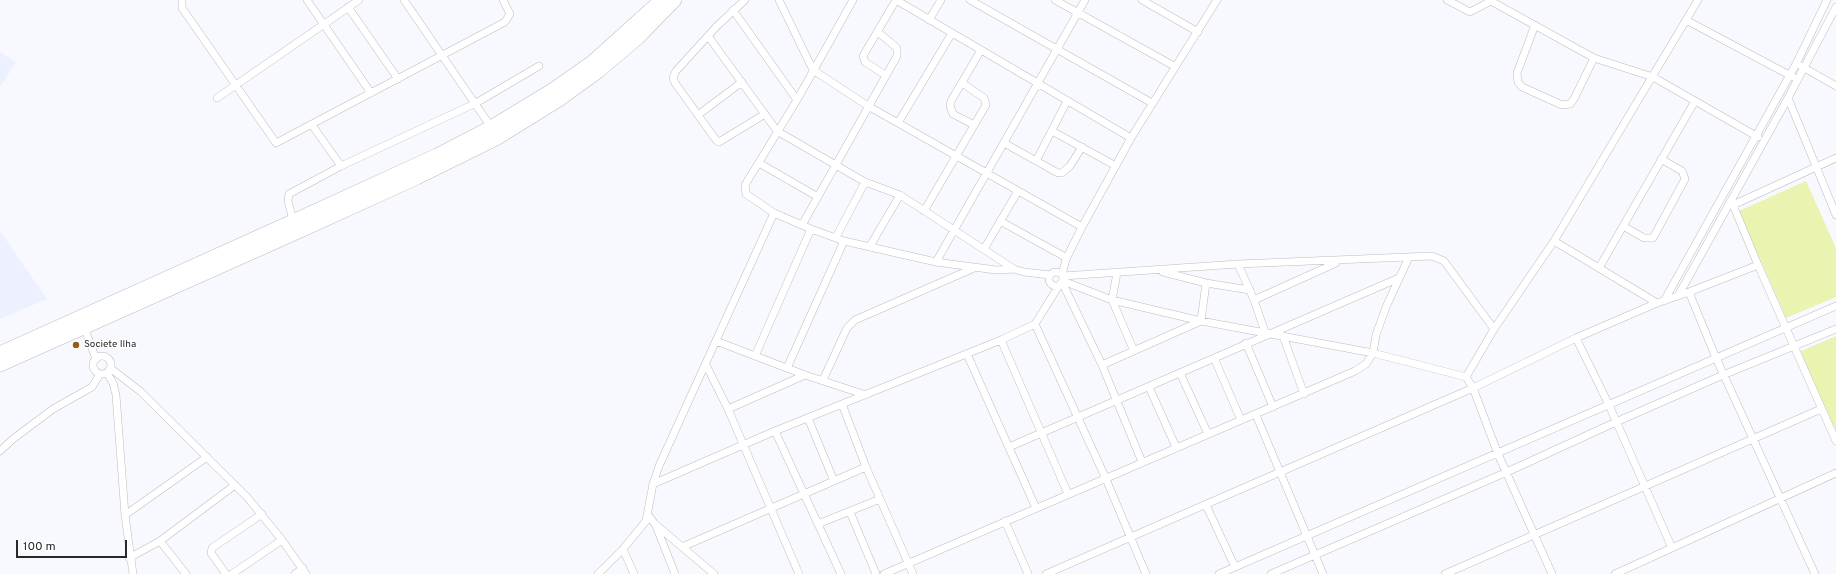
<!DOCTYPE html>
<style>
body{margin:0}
#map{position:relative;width:1836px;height:574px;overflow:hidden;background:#f8f9fe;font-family:Overpass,sans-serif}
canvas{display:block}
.scale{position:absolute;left:16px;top:540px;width:111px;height:18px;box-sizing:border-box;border:2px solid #27282b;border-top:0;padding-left:5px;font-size:12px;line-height:14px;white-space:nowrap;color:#27282b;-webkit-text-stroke:3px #fff;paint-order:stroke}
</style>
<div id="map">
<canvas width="1836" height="574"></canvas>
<div class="scale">100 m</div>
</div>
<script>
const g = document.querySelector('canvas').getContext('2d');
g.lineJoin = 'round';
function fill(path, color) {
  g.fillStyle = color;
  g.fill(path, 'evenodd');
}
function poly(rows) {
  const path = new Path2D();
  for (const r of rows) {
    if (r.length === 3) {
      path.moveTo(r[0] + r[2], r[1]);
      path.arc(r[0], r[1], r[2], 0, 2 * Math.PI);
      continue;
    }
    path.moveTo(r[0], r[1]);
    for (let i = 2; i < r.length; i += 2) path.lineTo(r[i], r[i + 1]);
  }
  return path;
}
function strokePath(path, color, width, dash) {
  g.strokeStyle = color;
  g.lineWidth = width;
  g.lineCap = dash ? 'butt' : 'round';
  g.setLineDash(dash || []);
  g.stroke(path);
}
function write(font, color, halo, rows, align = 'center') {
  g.font = font + ' Overpass,sans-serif';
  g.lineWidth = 3;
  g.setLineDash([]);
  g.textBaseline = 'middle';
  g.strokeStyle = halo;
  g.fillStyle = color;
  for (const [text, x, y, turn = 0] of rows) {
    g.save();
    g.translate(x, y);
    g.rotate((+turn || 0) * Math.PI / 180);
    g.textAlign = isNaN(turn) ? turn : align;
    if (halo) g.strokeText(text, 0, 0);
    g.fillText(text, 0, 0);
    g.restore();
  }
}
fill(poly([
 [0,52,16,62,0,87],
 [0,231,47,299,0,319]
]), '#edf0ff');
fill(poly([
 [1806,181,1836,248,1836,297,1786,318,1739,211],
 [1836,336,1836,431,1799,352]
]), '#eaf3b0');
const street = poly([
 [182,0,182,8,276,143,505,22,510,14,503,0],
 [307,0,371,93],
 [404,0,491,127],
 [745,0,717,26,676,71,673,78,675,83,716,140,719,142,765,114],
 [779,0,813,70,868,106,1082,227],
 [853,0,797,100,745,185,746,194,774,213,811,229,844,241,936,262,996,270,1014,269,1024,272,1050,275],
 [896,0,1131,138],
 [970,0,1152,103],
 [1055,0,1174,66],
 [1142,0,1198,32],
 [1447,0,1470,12,1491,1],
 [1489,0,1594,58,1574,99,1570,104,1562,105,1522,87,1518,82,1517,73,1535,25],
 [348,7,398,79],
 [733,10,797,100],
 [929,20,941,0],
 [1686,20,1793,77],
 [708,36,777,131,865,182,900,195,1014,269],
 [1594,58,1653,77,1758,137],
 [1801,66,1836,86],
 [885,75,865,62,863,56,896,0],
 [217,98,359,0],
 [1788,98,1836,215],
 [698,115,742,82],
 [898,123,952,33],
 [974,125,953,114,950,106,951,101,981,50],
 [1052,131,1116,166],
 [1004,143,1058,173,1062,173,1070,166,1082,147],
 [1836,158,1733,205,1758,265,1836,441],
 [1036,161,1067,101],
 [759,163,818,197],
 [341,166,476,103,539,66],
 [924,211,986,105,984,98,962,83],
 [1000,221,1067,258],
 [294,224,288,201,289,194,341,166,312,125],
 [802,225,897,56,897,48,878,32],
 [1623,226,1644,238,1653,238,1685,179,1682,171,1661,159],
 [836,237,865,182],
 [1554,241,1657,303],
 [870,246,900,195],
 [984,249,1018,191],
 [936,262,1085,0],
 [1238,264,1254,300,1265,332],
 [1758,265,1689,292,1716,358,1815,574],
 [1599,268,1695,101],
 [1056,279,7],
 [1117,273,1112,300,1134,351],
 [1062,275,1066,259,1082,227,1131,138,1217,0],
 [1063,276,1238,264,1432,256,1444,261,1494,329],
 [1063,281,1112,300,1201,321,1373,353,1466,377],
 [1062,282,1102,365,1142,462],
 [1206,283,1250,290],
 [1678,296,1788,98,1836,7],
 [1254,300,1336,263],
 [1664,301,1796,64,1827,0],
 [1035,324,1106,479,1146,574],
 [84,327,96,359],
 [1283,336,1304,394],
 [1576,338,1609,405,1672,548],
 [1001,340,1068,494],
 [716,341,805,375,866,395],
 [1246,343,1273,407],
 [967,354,1036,508],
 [755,356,811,229],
 [102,365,9],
 [1214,358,1241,420],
 [706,365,728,409,799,574],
 [1102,365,1201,321,1206,283,1163,272],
 [110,368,140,391,247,497,282,540,306,574],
 [787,368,844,241],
 [107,373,113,383,116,395,125,515,133,574],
 [1180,373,1208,434],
 [823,380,847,328,855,320,974,268],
 [1149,387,1176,447],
 [842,404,866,467,913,574],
 [728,409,805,375],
 [1256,415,1323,574],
 [808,418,834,481],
 [775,431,841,574],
 [1009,447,1399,278],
 [0,451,13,439,53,409,92,387,100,374],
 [653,484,775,431,1001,340,1035,324,1060,284],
 [1206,505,1235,567],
 [850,512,876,574],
 [125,515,207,457],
 [649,516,655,524,714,574],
 [1005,521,1028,574],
 [818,524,880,499],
 [656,526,675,574],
 [160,541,186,574],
 [682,547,866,467],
 [623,549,634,574],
 [129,558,160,541,235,485],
 [226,574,211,553,212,548,262,514],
 [232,574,282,540],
 [295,574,303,568],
 [598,574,623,549,646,521,653,484,659,466,774,213],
 [884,574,1355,371,1366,364,1373,353,1376,335,1386,307,1409,257],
 [1046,574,1473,388,1576,338,1657,303,1689,292],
 [1219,574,1836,306],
 [1271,574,1507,472,1616,422,1723,375,1836,329],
 [1445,574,1821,409],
 [1552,574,1498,454,1473,388,1466,377,1494,329,1554,241,1698,0],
 [1615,574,1836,473]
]);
const highway = poly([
 [0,353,293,221,437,155,491,127,552,90,592,62,661,0],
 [0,365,298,232,417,178,496,139,559,100,599,71,638,38,675,0]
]);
strokePath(street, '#bbbcc4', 8);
strokePath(highway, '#bbbcc4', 14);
strokePath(street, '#fff', 7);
strokePath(highway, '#fff', 13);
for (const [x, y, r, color] of [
 [76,345,4,"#965d18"]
]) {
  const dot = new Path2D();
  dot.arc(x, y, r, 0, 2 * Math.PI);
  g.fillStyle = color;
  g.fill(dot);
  strokePath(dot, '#fff', 1.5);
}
write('10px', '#27282b', '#fff', [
 ["Societe Ilha",84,345]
], 'left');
</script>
